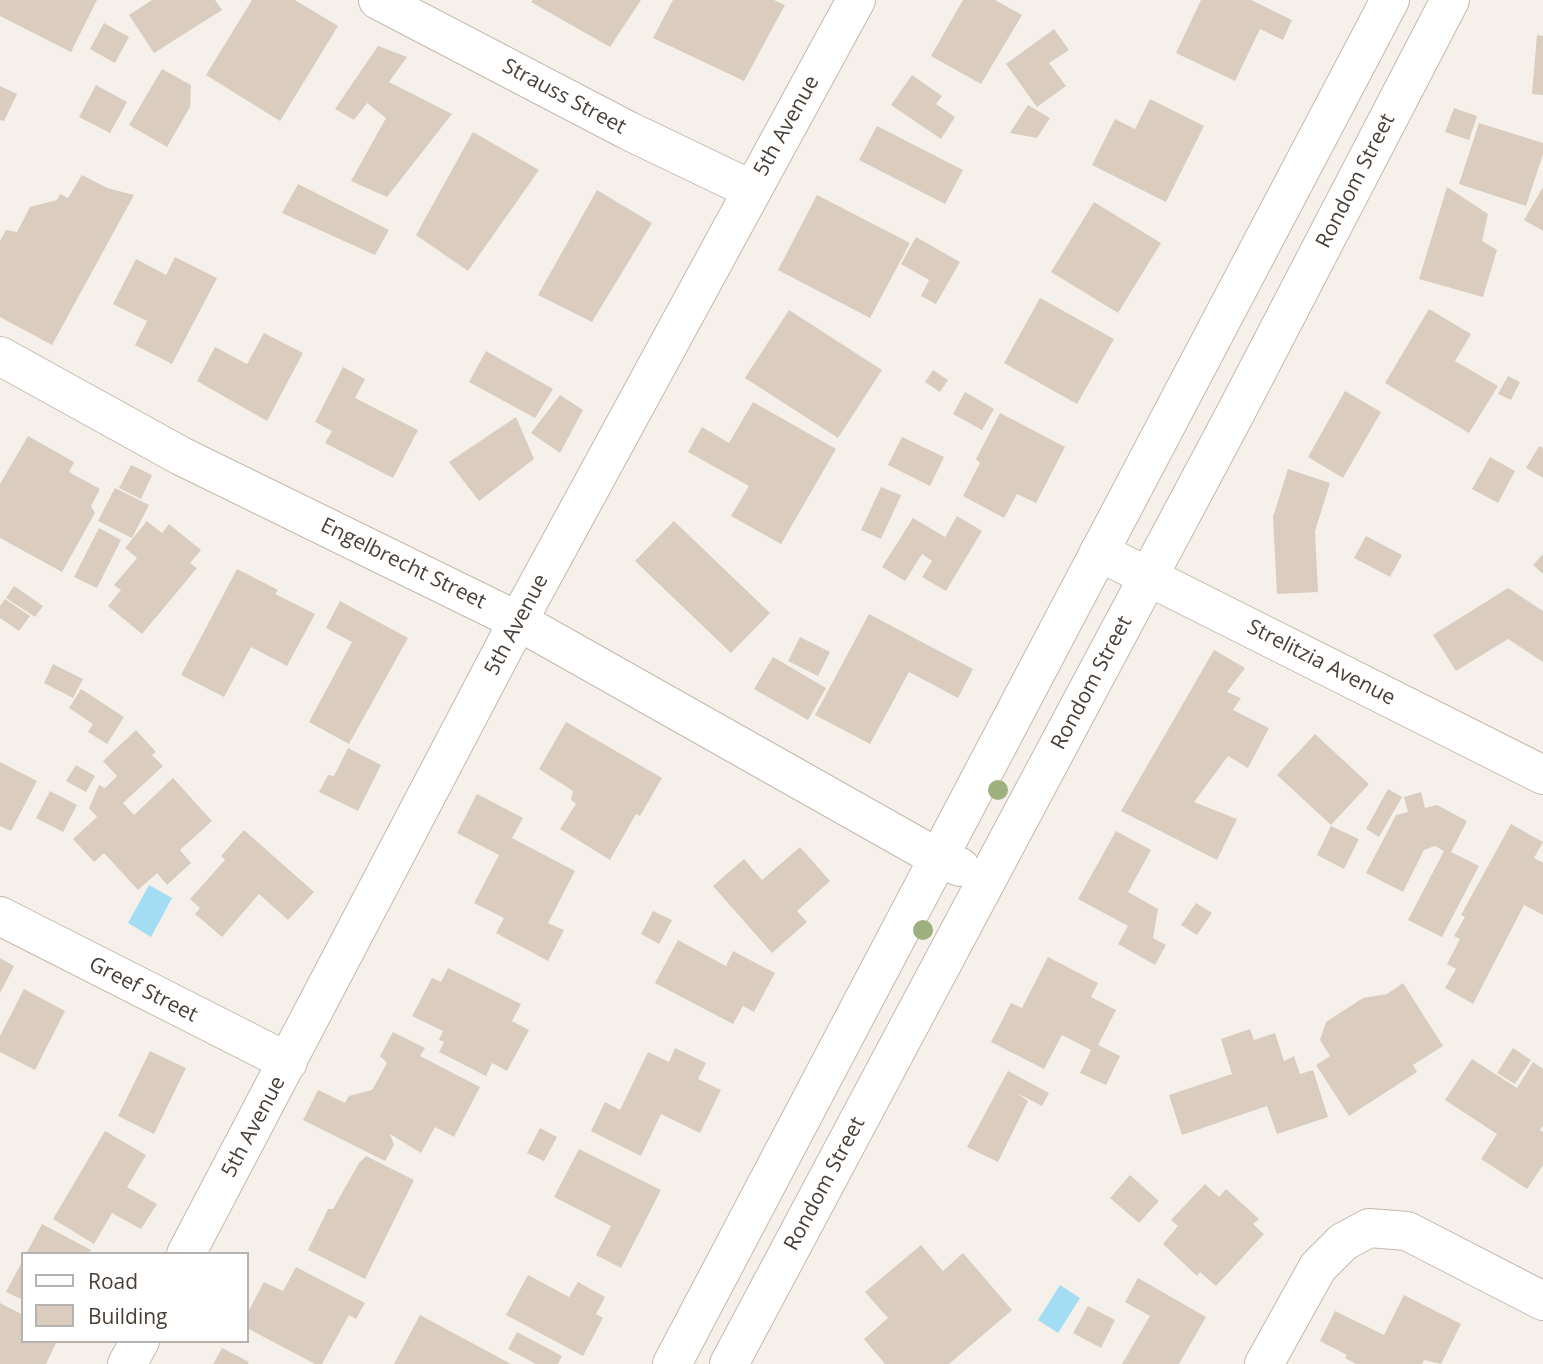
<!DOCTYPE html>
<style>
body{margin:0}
#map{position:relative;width:1543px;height:1364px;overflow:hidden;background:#f5f0e9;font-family:"Open Sans",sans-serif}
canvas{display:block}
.legend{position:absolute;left:21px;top:1252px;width:228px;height:91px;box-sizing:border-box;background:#fff;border:2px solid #b6b2af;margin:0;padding:9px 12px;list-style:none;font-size:21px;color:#493f37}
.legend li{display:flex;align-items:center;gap:14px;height:35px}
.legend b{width:35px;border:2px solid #b6b2af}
</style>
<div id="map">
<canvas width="1543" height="1364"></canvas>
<ul class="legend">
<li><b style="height:9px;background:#fff"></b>Road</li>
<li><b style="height:19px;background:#dacdc0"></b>Building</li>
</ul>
</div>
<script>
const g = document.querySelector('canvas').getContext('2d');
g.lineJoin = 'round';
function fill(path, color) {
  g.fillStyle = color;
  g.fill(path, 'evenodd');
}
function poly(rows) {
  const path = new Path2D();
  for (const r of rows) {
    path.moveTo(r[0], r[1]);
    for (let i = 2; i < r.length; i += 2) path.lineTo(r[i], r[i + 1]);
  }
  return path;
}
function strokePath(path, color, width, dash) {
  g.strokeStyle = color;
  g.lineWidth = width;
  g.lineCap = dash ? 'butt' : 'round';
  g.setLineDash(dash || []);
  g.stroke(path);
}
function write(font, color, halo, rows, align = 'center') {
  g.font = font + ' "Open Sans",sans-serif';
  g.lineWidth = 5;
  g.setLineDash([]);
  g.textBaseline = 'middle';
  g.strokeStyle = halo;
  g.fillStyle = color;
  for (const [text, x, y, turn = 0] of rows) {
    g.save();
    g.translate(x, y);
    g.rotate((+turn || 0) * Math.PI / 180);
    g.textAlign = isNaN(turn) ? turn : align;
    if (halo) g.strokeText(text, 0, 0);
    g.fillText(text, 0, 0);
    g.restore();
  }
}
fill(poly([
 [149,885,172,898,151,937,128,923],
 [1060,1285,1080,1298,1058,1333,1038,1320]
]), '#a3ddf3');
fill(poly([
 [0,0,97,0,71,52,0,16],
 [152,0,215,0,222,10,154,53,129,15],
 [252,0,295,0,338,26,280,121,206,75],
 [533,0,641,0,610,47,531,2],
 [673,0,774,0,785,5,744,81,653,38],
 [963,0,995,0,1022,15,981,84,931,56],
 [1201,0,1251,0,1292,20,1283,40,1260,29,1235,81,1176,53],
 [104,23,129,37,115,63,90,49],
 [1054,29,1069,50,1049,63,1066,86,1037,107,1006,64],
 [1537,35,1543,36,1543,95,1532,94],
 [378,46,407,57,389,82,452,114,387,197,351,181,386,118,367,103,354,120,335,109],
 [162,69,191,85,190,107,167,147,129,125],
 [912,75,942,96,936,104,955,117,941,139,891,105],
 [96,85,127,102,110,133,79,117],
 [0,86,17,94,4,121,0,120],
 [1150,99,1204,126,1166,202,1092,165,1115,119,1135,129],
 [1028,105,1050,118,1037,138,1010,133],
 [1454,108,1477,116,1469,140,1445,132],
 [1479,123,1543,143,1543,154,1526,206,1459,184],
 [877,126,963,170,945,204,859,160],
 [473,132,539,170,468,271,416,235],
 [82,175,107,188,134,195,52,345,0,317,0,241,6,230,17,232,30,207,57,200,60,194,68,198],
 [298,184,389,230,375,255,282,213],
 [1447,187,1488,214,1482,241,1497,250,1483,297,1419,279],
 [1543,187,1543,231,1524,220],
 [597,190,652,223,592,322,538,295],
 [817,195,910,243,870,318,778,270],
 [1094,202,1161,243,1118,313,1051,272],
 [916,237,960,262,936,304,921,296,929,280,901,264],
 [175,257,217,278,172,364,135,345,147,321,113,304,136,259,166,275],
 [1040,298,1114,339,1077,404,1004,363],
 [1429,309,1471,334,1455,361,1498,386,1469,433,1385,383],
 [789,310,882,370,838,438,745,378],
 [264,333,303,353,267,421,197,381,215,347,247,364],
 [486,351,553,389,535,418,469,382],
 [343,367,365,379,355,398,418,430,393,478,325,443,332,431,315,422],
 [933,370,948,380,940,392,925,382],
 [1508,376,1520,382,1511,400,1498,394],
 [1345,391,1381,412,1343,478,1308,457],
 [965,392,994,409,982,430,953,414],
 [560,395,583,410,560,453,531,433],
 [753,402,836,449,781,544,731,516,749,486,688,452,702,427,729,443],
 [1000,413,1065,447,1036,503,1017,494,1004,518,963,496,980,463,976,459],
 [516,417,534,459,479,501,449,462],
 [28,436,74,462,69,472,100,489,91,506,95,513,62,572,0,538,0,484],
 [902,437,944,457,930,486,888,465],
 [1539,446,1543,448,1543,478,1526,468],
 [1490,457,1515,471,1498,503,1472,489],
 [131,465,152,475,141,499,119,488],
 [1288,469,1330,483,1315,531,1318,592,1277,594,1273,517],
 [881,487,901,495,881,539,861,530],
 [115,488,149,505,132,538,98,521],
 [957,516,982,531,946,591,922,577,932,561,922,554,905,581,882,567,913,518,945,537],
 [147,521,162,533,169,524,201,550,190,563,197,568,142,634,108,606,121,590,114,585,137,558,125,548],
 [674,521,770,613,731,653,635,561],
 [99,528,121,540,97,588,74,577],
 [1366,536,1402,555,1390,577,1354,558],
 [1543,554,1543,574,1533,565],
 [237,569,278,590,275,594,315,614,287,666,251,647,224,697,181,675],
 [14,586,43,606,35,617,6,598],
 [1508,588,1543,611,1543,662,1508,639,1456,671,1433,635],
 [5,599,30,616,19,631,0,618,0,606],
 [340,601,408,638,349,744,309,722,352,642,326,628],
 [869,614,973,669,958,698,909,672,870,744,815,715],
 [800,637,830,652,818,676,788,661],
 [1214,650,1245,668,1227,692,1241,698,1233,710,1269,728,1248,768,1228,756,1194,802,1237,819,1217,860,1121,811],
 [773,657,826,688,808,720,754,689],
 [53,664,83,679,73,698,44,683],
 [81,689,124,717,107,744,88,732,93,724,69,708],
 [566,722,662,778,640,816,636,814,610,860,560,829,576,804,571,800,573,791,539,769],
 [136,730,156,752,152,755,163,766,123,803,134,815,173,778,212,821,180,850,191,863,167,885,157,873,138,890,104,853,94,862,73,839,97,817,89,808,99,785,105,788,117,776,103,761],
 [1315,734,1369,784,1331,825,1277,775],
 [348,748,381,765,358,811,319,792,328,775,334,776],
 [0,762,37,781,11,831,0,826],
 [76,765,95,776,86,792,66,781],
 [1388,789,1402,797,1379,837,1366,829],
 [50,791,77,805,63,832,36,818],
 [1421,792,1425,808,1437,805,1467,821,1451,852,1479,866,1442,937,1408,920,1444,851,1435,846,1424,850,1403,892,1366,873,1396,815,1408,812,1404,797],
 [477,794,523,818,512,838,575,871,548,923,564,930,548,961,496,933,504,918,474,903,499,855,457,833],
 [1511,824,1543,842,1534,858,1543,863,1543,915,1524,905,1473,1004,1445,988,1456,969,1447,964,1460,939,1454,936,1465,917,1461,915],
 [1331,826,1359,839,1344,869,1317,855],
 [244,830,314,892,288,920,259,894,222,937,195,914,200,908,190,899,225,860,221,856],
 [1116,831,1151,850,1128,892,1158,909,1153,938,1166,945,1155,965,1118,944,1128,926,1078,899],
 [800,847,830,881,797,911,807,922,772,953,713,886,744,859,762,880],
 [1196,903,1212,913,1197,935,1181,925],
 [653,911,672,920,659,944,641,934],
 [678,940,726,966,733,951,775,973,754,1012,743,1006,733,1024,655,983],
 [1048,957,1098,983,1091,997,1116,1010,1098,1045,1120,1056,1106,1085,1080,1073,1091,1050,1062,1035,1044,1069,991,1042,1011,1003,1022,1008],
 [0,958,14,966,0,993],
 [448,968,521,1004,512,1021,529,1030,507,1071,492,1063,486,1076,439,1052,444,1042,439,1040,443,1031,412,1016,432,978,441,982],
 [1403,983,1443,1046,1413,1065,1417,1072,1349,1116,1316,1065,1330,1056,1320,1040,1326,1022,1363,998,1387,994],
 [24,989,65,1011,35,1070,0,1052,0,1036],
 [1250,1029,1254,1040,1275,1033,1284,1061,1294,1056,1300,1074,1313,1070,1328,1117,1277,1134,1267,1106,1182,1135,1169,1095,1232,1074,1221,1039],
 [393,1032,425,1048,420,1056,480,1087,454,1137,435,1127,421,1153,390,1134,394,1145,385,1161,303,1120,318,1090,345,1103,349,1096,372,1090,387,1063,380,1056],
 [675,1048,706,1063,698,1079,721,1090,700,1133,661,1114,641,1156,591,1131,605,1102,620,1110,648,1052,669,1062],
 [1513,1048,1531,1060,1515,1084,1497,1073],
 [150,1051,186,1068,154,1134,118,1116],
 [1472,1059,1517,1088,1533,1062,1543,1069,1543,1126,1540,1130,1543,1132,1543,1165,1527,1189,1481,1159,1497,1134,1445,1100],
 [1008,1071,1049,1093,1042,1106,1017,1093,1028,1101,998,1162,967,1147],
 [540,1128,557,1137,544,1161,527,1153],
 [105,1131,146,1155,127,1187,157,1204,141,1229,112,1213,94,1244,53,1219],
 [579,1149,661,1190,621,1268,596,1255,611,1226,554,1197],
 [366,1156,414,1180,365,1279,308,1250,328,1209,333,1209,359,1163],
 [1130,1175,1159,1201,1139,1223,1110,1198],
 [1205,1184,1219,1197,1226,1189,1259,1219,1253,1224,1264,1234,1216,1286,1200,1272,1197,1276,1163,1244,1178,1226,1171,1220],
 [42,1224,91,1250,90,1254,26,1254],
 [921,1245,943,1271,963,1253,1012,1310,949,1364,885,1364,864,1339,888,1318,865,1292],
 [23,1260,23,1300,6,1292],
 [296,1267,365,1303,356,1319,349,1315,322,1364,315,1364,247,1328,247,1314,264,1282,283,1291],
 [528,1275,569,1297,578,1282,605,1297,596,1314,603,1318,583,1356,506,1315],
 [1138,1278,1206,1317,1179,1364,1122,1364,1150,1316,1125,1302],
 [1404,1295,1461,1324,1441,1364,1424,1360,1422,1364,1356,1364,1345,1358,1347,1355,1320,1341,1335,1311,1384,1335],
 [0,1303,23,1315,23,1341,57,1341,46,1364,0,1364],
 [1088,1306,1115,1320,1101,1348,1073,1333],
 [420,1315,511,1364,394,1364],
 [517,1332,562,1356,558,1364,536,1364,508,1349],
 [222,1348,249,1362,248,1364,213,1364]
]), '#dacdc0');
const minor = poly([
 [378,0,629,131,752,190],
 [0,356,181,456,518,621,938,858,960,867],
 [1099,552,1543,775],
 [0,916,288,1062],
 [186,1254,518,621,856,0],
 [127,1364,140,1341],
 [672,1364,1390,0],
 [729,1364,1235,414,1450,0],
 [1264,1364,1318,1267,1343,1242,1369,1228,1407,1231,1543,1301]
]);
strokePath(minor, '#c4b9ae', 40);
strokePath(minor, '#fff', 38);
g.fillStyle = '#9cb17e';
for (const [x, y] of [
 [998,790],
 [923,930]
]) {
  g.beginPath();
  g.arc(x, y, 10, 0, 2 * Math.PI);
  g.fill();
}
write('21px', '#493f37', '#fff', [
 ["Strauss Street",564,97,28],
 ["5th Avenue",787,126,-61],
 ["Rondom Street",1356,181,-63],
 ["Engelbrecht Street",403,564,26],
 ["5th Avenue",517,625,-62],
 ["Strelitzia Avenue",1321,663,27],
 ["Rondom Street",1092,683,-62],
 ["Greef Street",143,990,27],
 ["5th Avenue",254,1127,-62],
 ["Rondom Street",825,1184,-62]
]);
</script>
